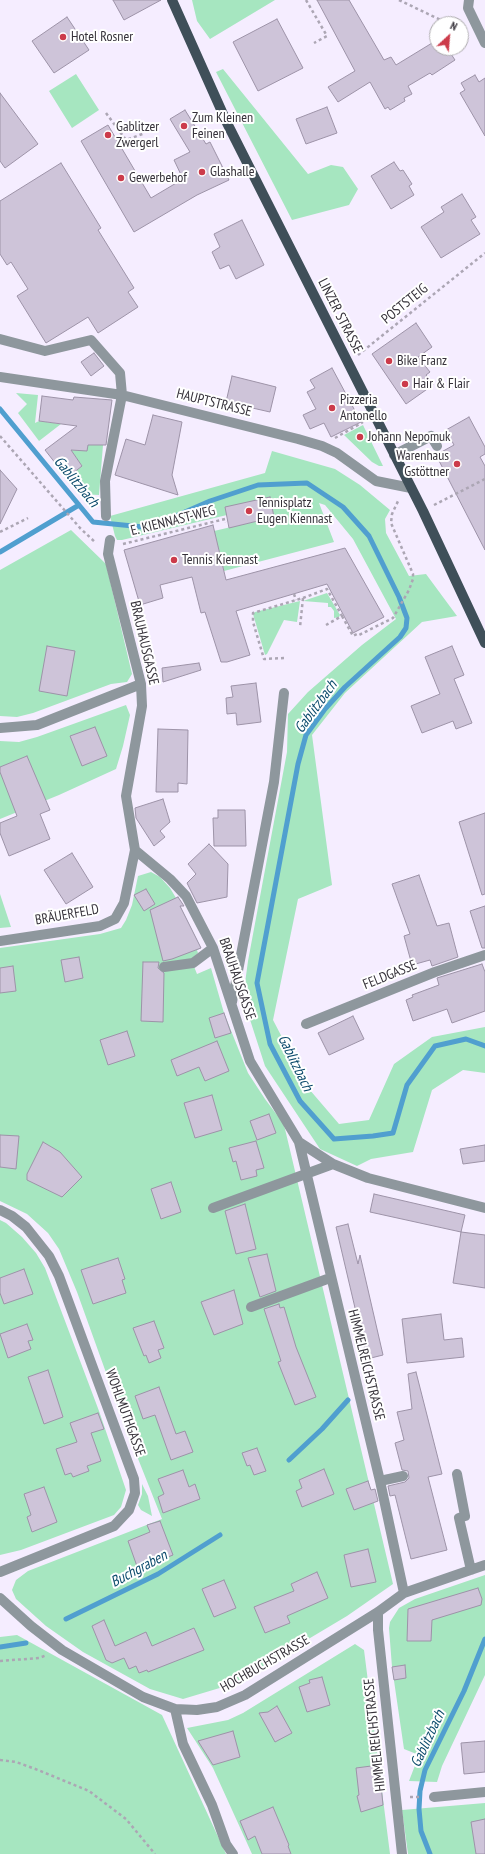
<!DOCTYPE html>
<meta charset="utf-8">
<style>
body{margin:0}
#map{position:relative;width:485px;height:1854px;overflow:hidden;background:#f5edff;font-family:"PT Sans Narrow",sans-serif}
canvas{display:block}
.north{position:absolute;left:429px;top:16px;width:40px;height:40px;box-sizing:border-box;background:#fff;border:1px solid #afadb0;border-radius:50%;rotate:26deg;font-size:11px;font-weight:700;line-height:16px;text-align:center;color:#36323a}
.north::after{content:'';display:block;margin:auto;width:14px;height:18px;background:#cc3b4a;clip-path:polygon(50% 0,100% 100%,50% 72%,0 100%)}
</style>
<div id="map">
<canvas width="485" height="1854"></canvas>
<div class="north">N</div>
</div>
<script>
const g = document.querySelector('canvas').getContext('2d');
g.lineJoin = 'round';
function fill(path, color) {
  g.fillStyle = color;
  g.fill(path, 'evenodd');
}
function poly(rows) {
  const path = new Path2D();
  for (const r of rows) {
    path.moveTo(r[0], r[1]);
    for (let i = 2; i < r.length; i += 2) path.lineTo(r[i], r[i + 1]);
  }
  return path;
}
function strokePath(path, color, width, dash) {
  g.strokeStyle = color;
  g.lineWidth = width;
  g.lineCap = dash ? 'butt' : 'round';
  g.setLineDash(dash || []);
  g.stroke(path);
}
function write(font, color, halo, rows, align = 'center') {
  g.font = font + ' "PT Sans Narrow",sans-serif';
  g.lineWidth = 4;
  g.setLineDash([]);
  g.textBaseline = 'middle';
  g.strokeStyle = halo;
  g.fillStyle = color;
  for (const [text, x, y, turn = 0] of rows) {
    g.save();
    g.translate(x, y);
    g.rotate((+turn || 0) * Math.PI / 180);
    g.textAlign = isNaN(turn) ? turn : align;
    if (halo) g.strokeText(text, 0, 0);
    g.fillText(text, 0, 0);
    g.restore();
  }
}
fill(poly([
 [192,0,275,0,210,39,197,21],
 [223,69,308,174,331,165,343,167,358,189,349,205,292,220,216,72],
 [76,74,99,110,72,128,49,91],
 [16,393,38,395,35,423,39,421,61,424,39,441,18,413,27,404],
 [363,425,383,466,379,466,372,462,344,435],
 [88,445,103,445,99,495,80,494,67,478,82,466,70,449],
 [272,451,335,469,360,485,390,510,385,519,386,533,409,576,426,574,457,616,422,622,345,693,312,735,332,885,298,899,273,1020,309,1089,339,1124,369,1120,394,1064,432,1037,485,1027,485,1073,463,1070,432,1090,413,1152,371,1159,357,1166,320,1149,265,1066,243,998,248,961,287,752,288,714,308,692,362,645,396,619,353,539,325,505,319,503,334,542,224,571,214,531,274,517,270,498,227,515,122,540,117,540,115,536,110,516,265,473],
 [71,530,106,564,132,674,127,682,111,684,33,713,17,717,0,716,0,570],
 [327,593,340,615,339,617,334,618,334,611,331,607,328,607,328,603,303,601],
 [300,601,297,622,284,620,267,654,265,655,253,614,255,612],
 [126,705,130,715,123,746,116,769,59,795,0,819,0,741,19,742,37,737],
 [151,872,160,877,170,888,176,898,201,948,197,950,198,953,191,959,197,974,211,968,224,1013,248,1073,265,1099,283,1123,285,1129,393,1584,347,1616,233,1684,183,1699,150,1689,83,1652,46,1626,16,1599,12,1590,16,1580,28,1571,162,1519,127,1431,77,1292,59,1249,48,1233,27,1214,0,1201,0,948,100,934,121,928,126,920,132,905,138,876],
 [0,894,11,927,0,928],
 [0,1220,6,1223,22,1237,36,1253,45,1268,99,1411,126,1490,121,1507,114,1515,21,1550,0,1555],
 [142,1484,148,1496,152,1516,141,1510,138,1505,142,1494],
 [485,1575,485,1675,442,1766,437,1782,409,1781,419,1755,404,1749,392,1667,389,1628,390,1622,399,1608,415,1599],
 [17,1635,162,1715,226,1854,0,1854,0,1637],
 [355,1644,364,1650,390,1854,252,1854,213,1768,187,1728,228,1720,243,1713],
 [485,1803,485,1854,408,1854,402,1810]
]), '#a6e6c0');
strokePath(poly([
 [0,409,93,522,143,527,169,519,210,501,258,485,307,483,343,507,369,536,399,597,407,618,406,628,400,637,345,687,325,709,306,735,298,764,257,983,270,1044,300,1101,334,1139,373,1136,393,1133,407,1085,435,1046,466,1039,485,1046],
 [0,552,79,505],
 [289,1460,322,1429,348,1400],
 [66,1619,158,1574,220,1535],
 [0,1647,26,1643],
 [430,1854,421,1831,419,1809,420,1791,425,1770,464,1691,485,1639]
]), '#509fcf', 5);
const building = poly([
 [113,0,161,0,124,20,113,0],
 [317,0,349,0,384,60,391,57,396,65,437,40,437,48,447,48,455,60,432,75,430,73,408,86,412,94,404,98,405,101,390,110,388,107,385,109,370,82,338,102,328,87,355,71,317,0],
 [67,17,89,50,54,73,32,41,67,17],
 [277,19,303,68,258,91,233,42,277,19],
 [475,75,479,82,485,78,485,136,460,93,465,90,461,83,475,75],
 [0,93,38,144,5,168,0,161,0,93],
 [327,107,337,133,306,144,296,119,327,107],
 [185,110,206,144,210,142,229,180,197,195,134,232,81,141,108,125,151,198,183,179,174,160,190,152,170,119,185,110],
 [394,162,400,171,403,170,412,184,409,186,414,195,391,209,371,176,394,162],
 [61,163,101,228,98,230,134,288,128,292,138,307,98,333,88,317,46,343,17,296,28,289,11,262,7,265,0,254,0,201,61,163],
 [462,194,476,217,471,220,480,234,441,258,421,227,444,212,441,207,462,194],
 [242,220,264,265,236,279,229,265,220,269,212,252,220,247,214,234,242,220],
 [416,323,432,347,418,357,430,372,426,375,433,385,406,404,372,354,416,323],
 [94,353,104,366,91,376,81,362,94,353],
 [332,368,361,422,331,437,324,423,310,429,303,415,316,409,307,392,315,388,310,380,332,368],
 [232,376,276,387,270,412,226,402,232,376],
 [42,396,73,400,74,397,112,400,106,445,88,445,87,451,71,450,82,466,67,478,45,450,77,426,39,421,42,396],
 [153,415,182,422,172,475,178,495,115,475,126,439,145,445,153,415],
 [469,417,485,447,485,454,480,457,485,466,485,550,436,455,454,445,446,430,469,417],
 [0,470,17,489,0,524,0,470],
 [270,497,274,517,229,528,225,507,270,497],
 [213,525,226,580,345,548,384,617,353,633,327,584,236,611,250,655,227,662,221,662,205,612,201,613,192,577,160,585,163,598,140,605,124,550,213,525],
 [47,646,75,651,67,696,39,691,47,646],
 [452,646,464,675,454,679,472,723,456,729,453,721,422,733,411,706,440,694,425,657,452,646],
 [199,663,201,670,163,682,162,668,199,663],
 [256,683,261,722,237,725,236,713,227,714,226,698,233,697,231,686,256,683],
 [95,727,107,756,82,766,70,736,95,727],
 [158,729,188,730,187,784,178,783,178,792,156,792,158,729],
 [27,756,50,810,40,814,50,839,9,856,0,833,0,823,17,816,0,772,0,767,27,756],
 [163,799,170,822,160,831,165,837,154,846,136,818,135,808,163,799],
 [218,810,245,810,246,846,214,846,213,818,218,818,218,810],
 [485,813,485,894,482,895,459,822,485,813],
 [209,844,228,864,227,897,197,903,187,883,196,874,188,864,209,844],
 [72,853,93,887,66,904,44,870,72,853],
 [419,875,437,926,449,923,458,957,432,966,430,960,412,965,404,936,410,934,392,884,419,875],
 [146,889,155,904,144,911,134,895,146,889],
 [178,897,184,906,180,906,201,948,172,959,163,961,150,910,178,897],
 [485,906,485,948,482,948,470,911,485,906],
 [79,957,83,978,65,982,61,960,79,957],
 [143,962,159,962,158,968,164,973,163,1022,141,1021,143,962],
 [482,964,485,972,485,1011,452,1023,447,1009,413,1021,406,1000,413,997,412,995,439,985,437,978,482,964],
 [13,966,16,991,0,993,0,968,13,966],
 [224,1013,231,1033,215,1038,209,1018,224,1013],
 [353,1016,364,1039,329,1055,318,1033,353,1016],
 [127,1031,135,1056,108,1065,100,1040,127,1031],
 [217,1041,229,1071,205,1081,199,1067,177,1076,171,1060,217,1041],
 [212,1095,222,1130,195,1138,184,1103,212,1095],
 [269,1114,276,1133,257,1140,250,1121,269,1114],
 [0,1135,19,1136,16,1169,0,1167,0,1135],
 [256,1141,264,1168,256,1170,257,1176,241,1180,236,1161,233,1162,229,1148,256,1141],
 [43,1142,60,1152,82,1177,62,1197,27,1180,27,1174,43,1142],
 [485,1145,485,1161,463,1164,460,1149,485,1145],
 [171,1182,181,1212,161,1219,151,1189,171,1182],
 [374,1194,465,1215,461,1232,370,1212,374,1194],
 [245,1204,256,1249,236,1254,225,1211,245,1204],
 [348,1224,358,1264,360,1255,383,1355,367,1359,336,1227,348,1224],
 [461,1232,485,1235,485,1288,453,1283,461,1232],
 [267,1254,276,1291,260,1297,248,1258,267,1254],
 [118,1258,125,1279,122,1280,126,1293,93,1304,81,1270,118,1258],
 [24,1269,33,1294,4,1304,0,1293,0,1278,24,1269],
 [234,1290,243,1324,214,1335,201,1302,234,1290],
 [279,1304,280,1308,284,1307,296,1347,316,1397,295,1405,278,1362,281,1361,264,1309,279,1304],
 [441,1314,444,1340,462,1338,464,1357,407,1363,402,1319,441,1314],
 [154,1321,164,1348,158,1350,161,1358,149,1363,146,1355,144,1356,133,1328,154,1321],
 [27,1324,33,1340,28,1341,31,1349,8,1358,0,1334,27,1324],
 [48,1370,63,1417,44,1424,28,1377,48,1370],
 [416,1372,442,1474,428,1477,447,1550,411,1559,395,1495,390,1496,388,1486,405,1482,409,1478,408,1471,402,1470,395,1443,404,1440,397,1412,412,1409,408,1374,416,1372],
 [159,1387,176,1434,185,1431,193,1452,171,1460,155,1415,143,1419,135,1396,159,1387],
 [98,1413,104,1429,91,1433,101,1461,87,1466,89,1471,73,1477,71,1473,65,1475,56,1449,77,1442,70,1423,98,1413],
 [257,1448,266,1471,254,1475,250,1465,247,1466,242,1453,257,1448],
 [324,1469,334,1494,302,1507,296,1491,302,1488,299,1480,324,1469],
 [183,1470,189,1487,195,1484,200,1499,163,1513,158,1497,164,1494,158,1479,183,1470],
 [368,1481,371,1490,375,1489,378,1501,354,1510,346,1489,368,1481],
 [44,1487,57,1522,32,1532,27,1517,31,1515,24,1494,44,1487],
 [160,1521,173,1555,138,1569,128,1541,150,1532,147,1525,160,1521],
 [368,1549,376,1582,351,1587,344,1555,368,1549],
 [317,1572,328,1598,287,1616,290,1623,265,1633,254,1607,294,1591,291,1584,317,1572],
 [224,1580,236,1608,214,1617,202,1589,224,1580],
 [478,1588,482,1599,481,1605,432,1620,431,1641,407,1641,408,1609,478,1588],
 [104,1620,115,1646,146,1632,152,1646,194,1628,204,1650,148,1672,147,1670,139,1673,136,1666,129,1669,124,1658,112,1663,106,1660,92,1626,104,1620],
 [405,1665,406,1678,394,1680,392,1667,405,1665],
 [322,1677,330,1705,307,1712,299,1687,310,1683,309,1680,322,1677],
 [277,1706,292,1733,275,1742,259,1713,268,1712,277,1706],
 [233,1731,240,1757,213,1765,198,1741,233,1731],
 [485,1741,485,1772,464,1774,461,1743,485,1741],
 [379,1765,383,1805,361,1812,357,1796,359,1795,356,1768,379,1765],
 [273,1807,289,1845,288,1846,291,1854,262,1854,255,1836,248,1840,240,1821,273,1807],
 [485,1819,485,1854,476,1854,471,1822,485,1819]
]);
fill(building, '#cec4d9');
strokePath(building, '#9d93a8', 1);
strokePath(poly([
 [306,0,327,36,314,43],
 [399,0,449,24],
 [106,113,126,140,145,133],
 [358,355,485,253],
 [0,436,80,528,96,543],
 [335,438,363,422],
 [434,505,485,479],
 [0,532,28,518],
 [123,544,225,519,226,522],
 [294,594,296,600],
 [303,598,327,589,342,616,326,625],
 [342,616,353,636,357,634,359,635,393,618,409,590,413,579,413,574,391,523,392,514,399,499],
 [284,658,264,659,253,622,253,613,303,598,300,627],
 [0,1661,39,1658,47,1655],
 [0,1760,16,1762,38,1770,89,1791,126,1819,155,1854],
 [410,1797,421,1797]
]), '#aca6b4', 2.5, [3, 3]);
strokePath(poly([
 [469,0,468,8,485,43],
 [0,339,45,351,91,340,120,373,122,395,105,481,106,516],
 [0,377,122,395,298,439,322,446,337,453,376,481,411,488],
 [394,455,431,436,437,446],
 [110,540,108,554,141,684,142,706,126,796,135,850,170,879,186,896,213,948,250,1061,299,1142,333,1164,368,1178,485,1208],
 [0,728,37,725,141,684],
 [0,941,100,926,115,919,124,903,135,850],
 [164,967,193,963,213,948],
 [232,1002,274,782,284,693],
 [306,1024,435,972,485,955],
 [299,1142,380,1481,404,1593],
 [213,1208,333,1164],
 [0,1210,12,1216,26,1227,49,1256,59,1276,134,1479,135,1493,129,1510,114,1526,0,1572],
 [251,1307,330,1278],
 [457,1474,465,1516,459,1518,471,1570],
 [380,1481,403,1476],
 [0,1598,31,1626,62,1650,143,1697,175,1709,197,1710,217,1707,245,1695,378,1612,404,1593,485,1565],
 [378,1612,378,1630,402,1854],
 [175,1709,183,1744,212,1805,226,1844,233,1854],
 [434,1797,485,1792]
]), '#8e979d', 10);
strokePath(poly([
 [172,0,227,123,423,511,485,643]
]), '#3f4f59', 10);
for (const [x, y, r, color] of [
 [63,37,4,"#cc3b4a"],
 [184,126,4,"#cc3b4a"],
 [108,135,4,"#cc3b4a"],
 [202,172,4,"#cc3b4a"],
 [121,178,4,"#cc3b4a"],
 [389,361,4,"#cc3b4a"],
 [405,384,4,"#cc3b4a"],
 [332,408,4,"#cc3b4a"],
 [360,437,4,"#cc3b4a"],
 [457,464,4,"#cc3b4a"],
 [249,511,4,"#cc3b4a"],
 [174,560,4,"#cc3b4a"]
]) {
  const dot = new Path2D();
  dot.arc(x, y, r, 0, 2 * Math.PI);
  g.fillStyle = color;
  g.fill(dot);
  strokePath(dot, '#fff', 1.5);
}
write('14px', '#36323a', '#fff', [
 ["Hotel Rosner",71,37],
 ["Zum Kleinen",192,118],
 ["Feinen",192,134],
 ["Gablitzer",116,127],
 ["Zwergerl",116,143],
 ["Glashalle",210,172],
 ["Gewerbehof",129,178],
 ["Bike Franz",397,361],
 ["Hair & Flair",413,384],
 ["Pizzeria",340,400],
 ["Antonello",340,416],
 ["Johann Nepomuk",368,437],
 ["Warenhaus",449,456,"right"],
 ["Gstöttner",449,472,"right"],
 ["Tennisplatz",257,503],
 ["Eugen Kiennast",257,519],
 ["Tennis Kiennast",182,560]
], 'left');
write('14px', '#36323a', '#fff', [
 ["POSTSTEIG",405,304,-39],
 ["LINZER STRASSE",340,316,63],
 ["HAUPTSTRASSE",214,403,14],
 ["E. KIENNAST-WEG",173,521,-14],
 ["BRAUHAUSGASSE",144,643,77],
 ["BRÄUERFELD",67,915,-10],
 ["FELDGASSE",390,975,-22],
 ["BRAUHAUSGASSE",237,979,71],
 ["HIMMELREICHSTRASSE",366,1365,76],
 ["WOHLMUTHGASSE",125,1413,70],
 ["HOCHBUCHSTRASSE",265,1664,-30],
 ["HIMMELREICHSTRASSE",375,1735,-96]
]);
write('italic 15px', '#0c4b6c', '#fff', [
 ["Gablitzbach",76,482,50],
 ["Gablitzbach",316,707,-54],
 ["Gablitzbach",295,1063,64],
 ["Buchgraben",139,1569,-28],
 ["Gablitzbach",428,1739,-65]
]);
</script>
